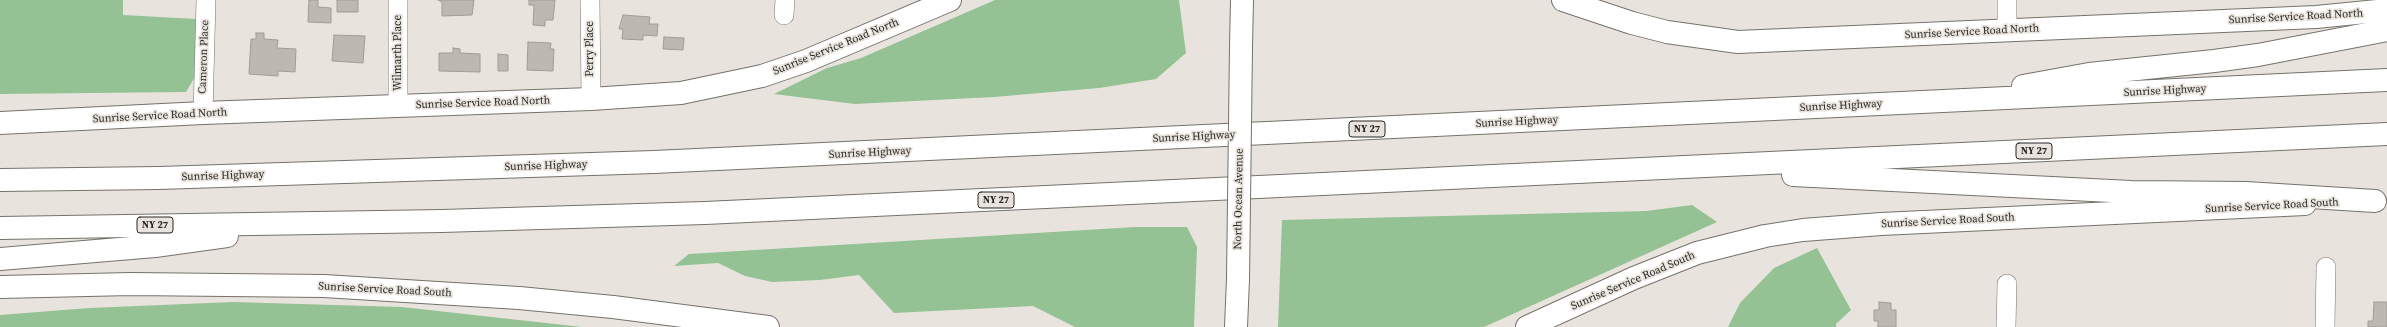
<!DOCTYPE html>
<style>
body{margin:0}
canvas{display:block;background:#e8e4dd}
</style>
<canvas width="2387" height="327"></canvas>
<script>
const g = document.querySelector('canvas').getContext('2d');
g.lineJoin = 'round';
function fill(path, color) {
  g.fillStyle = color;
  g.fill(path, 'evenodd');
}
function poly(rows) {
  const path = new Path2D();
  for (const r of rows) {
    path.moveTo(r[0], r[1]);
    for (let i = 2; i < r.length; i += 2) path.lineTo(r[i], r[i + 1]);
  }
  return path;
}
function strokePath(path, color, width, dash) {
  g.strokeStyle = color;
  g.lineWidth = width;
  g.lineCap = dash ? 'butt' : 'round';
  g.setLineDash(dash || []);
  g.stroke(path);
}
function write(font, color, halo, rows, align = 'center') {
  g.font = font + ' "Source Serif 4",serif';
  g.lineWidth = 3.5;
  g.setLineDash([]);
  g.textBaseline = 'middle';
  g.strokeStyle = halo;
  g.fillStyle = color;
  for (const [text, x, y, turn = 0] of rows) {
    g.save();
    g.translate(x, y);
    g.rotate((+turn || 0) * Math.PI / 180);
    g.textAlign = isNaN(turn) ? turn : align;
    if (halo) g.strokeText(text, 0, 0);
    g.fillText(text, 0, 0);
    g.restore();
  }
}
fill(poly([
 [0,0,123,0,123,15,196,19,196,75,186,92,0,94],
 [995,0,1179,0,1186,53,1156,79,1099,88,994,97,855,104,774,94,827,68,861,58],
 [1692,205,1717,222,1484,327,1278,327,1282,220,1646,211],
 [1135,227,1187,227,1197,247,1194,327,1075,327,1033,306,894,313,859,275,820,280,772,282,745,276,718,263,674,266,689,254],
 [1817,248,1851,310,1836,324,1836,327,1728,327,1740,303,1774,268],
 [233,302,402,307,582,327,0,327,0,315,89,308]
]), '#94c294');
const building = poly([
 [309,0,318,0,318,7,331,8,331,23,308,22,309,0],
 [337,0,358,0,358,12,337,12,337,0],
 [438,0,474,0,472,15,442,16,442,2,438,0],
 [529,0,555,0,553,20,545,20,545,26,533,25,534,5,529,5,529,0],
 [623,15,650,17,649,24,658,24,657,36,643,35,643,40,622,39,623,29,619,29,623,15],
 [256,33,264,33,264,39,278,40,277,48,296,49,295,72,278,71,278,76,249,74,251,39,256,39,256,33],
 [334,35,365,36,363,63,332,61,334,35],
 [664,37,684,38,683,50,663,49,664,37],
 [528,42,551,43,550,49,554,49,553,71,527,70,528,42],
 [453,48,460,49,460,53,480,54,480,72,439,71,439,53,453,53,453,48],
 [498,54,508,55,508,71,498,71,498,54],
 [1879,302,1891,303,1891,310,1896,310,1896,327,1878,327,1878,321,1874,321,1874,310,1879,310,1879,302],
 [2374,302,2387,302,2387,327,2368,327,2368,321,2373,321,2374,302]
]);
fill(building, '#bdb9b2');
strokePath(building, '#a09c96', 1);
const minor = poly([
 [590,0,591,99],
 [2007,0,2007,31],
 [784,15,785,0],
 [398,106,398,0],
 [203,113,206,0],
 [2006,327,2007,284],
 [2325,327,2326,267]
]);
const major = poly([
 [1563,0,1632,23,1667,32,1738,42,2316,17,2387,10],
 [1241,46,1242,0],
 [0,123,203,113,591,99,681,93,762,76,806,61,950,0],
 [0,287,131,284,324,286,519,298,613,307,768,327],
 [1236,327,1238,279],
 [1527,327,1634,278,1697,253,1765,236,1803,230,1881,224,2305,204]
]);
const highway = poly([
 [2023,86,2089,74,2214,61,2258,55,2387,30],
 [1793,175,2131,192,2246,193,2375,201],
 [0,180,159,178,654,162,2387,80],
 [0,228,442,221,705,213,2387,134],
 [0,259,155,246,227,236]
]);
strokePath(minor, '#75726b', 20);
strokePath(major, '#75726b', 24);
strokePath(highway, '#75726b', 24);
strokePath(minor, '#fff', 19);
strokePath(major, '#fff', 22);
strokePath(highway, '#fff', 22);
const majorBridge = poly([
 [1238,279,1241,46]
]);
strokePath(majorBridge, '#75726b', 24, []);
strokePath(majorBridge, '#fff', 22);
for (const [x, y, w] of [
 [1367,129,36],
 [2034,151,36],
 [996,200,36],
 [155,225,36]
]) {
  const box = new Path2D();
  box.roundRect(x - w / 2, y - 8, w, 16, 3);
  g.fillStyle = '#e8e4dd';
  g.fill(box);
  strokePath(box, '#282724', 1);
}
write('bold 10px', '#282724', null, [
 ["NY 27",1367,129],
 ["NY 27",2034,151],
 ["NY 27",996,200],
 ["NY 27",155,225]
]);
write('11px', '#282724', '#e8e4dd', [
 ["Sunrise Service Road North",2296,17,-3],
 ["Sunrise Service Road North",1972,32,-3],
 ["Sunrise Service Road North",836,47,-22],
 ["Perry Place",590,49,-90],
 ["Wilmarth Place",398,53,-90],
 ["Cameron Place",204,57,-88],
 ["Sunrise Highway",2165,91,-3],
 ["Sunrise Service Road North",483,103,-2],
 ["Sunrise Highway",1841,106,-3],
 ["Sunrise Service Road North",160,116,-3],
 ["Sunrise Highway",1517,122,-3],
 ["Sunrise Highway",1194,137,-3],
 ["Sunrise Highway",870,153,-3],
 ["Sunrise Highway",546,166,-2],
 ["Sunrise Highway",223,176,-2],
 ["North Ocean Avenue",1239,199,-89],
 ["Sunrise Service Road South",2272,206,-3],
 ["Sunrise Service Road South",1948,221,-3],
 ["Sunrise Service Road South",1633,281,-23],
 ["Sunrise Service Road South",385,290,3]
]);
</script>
